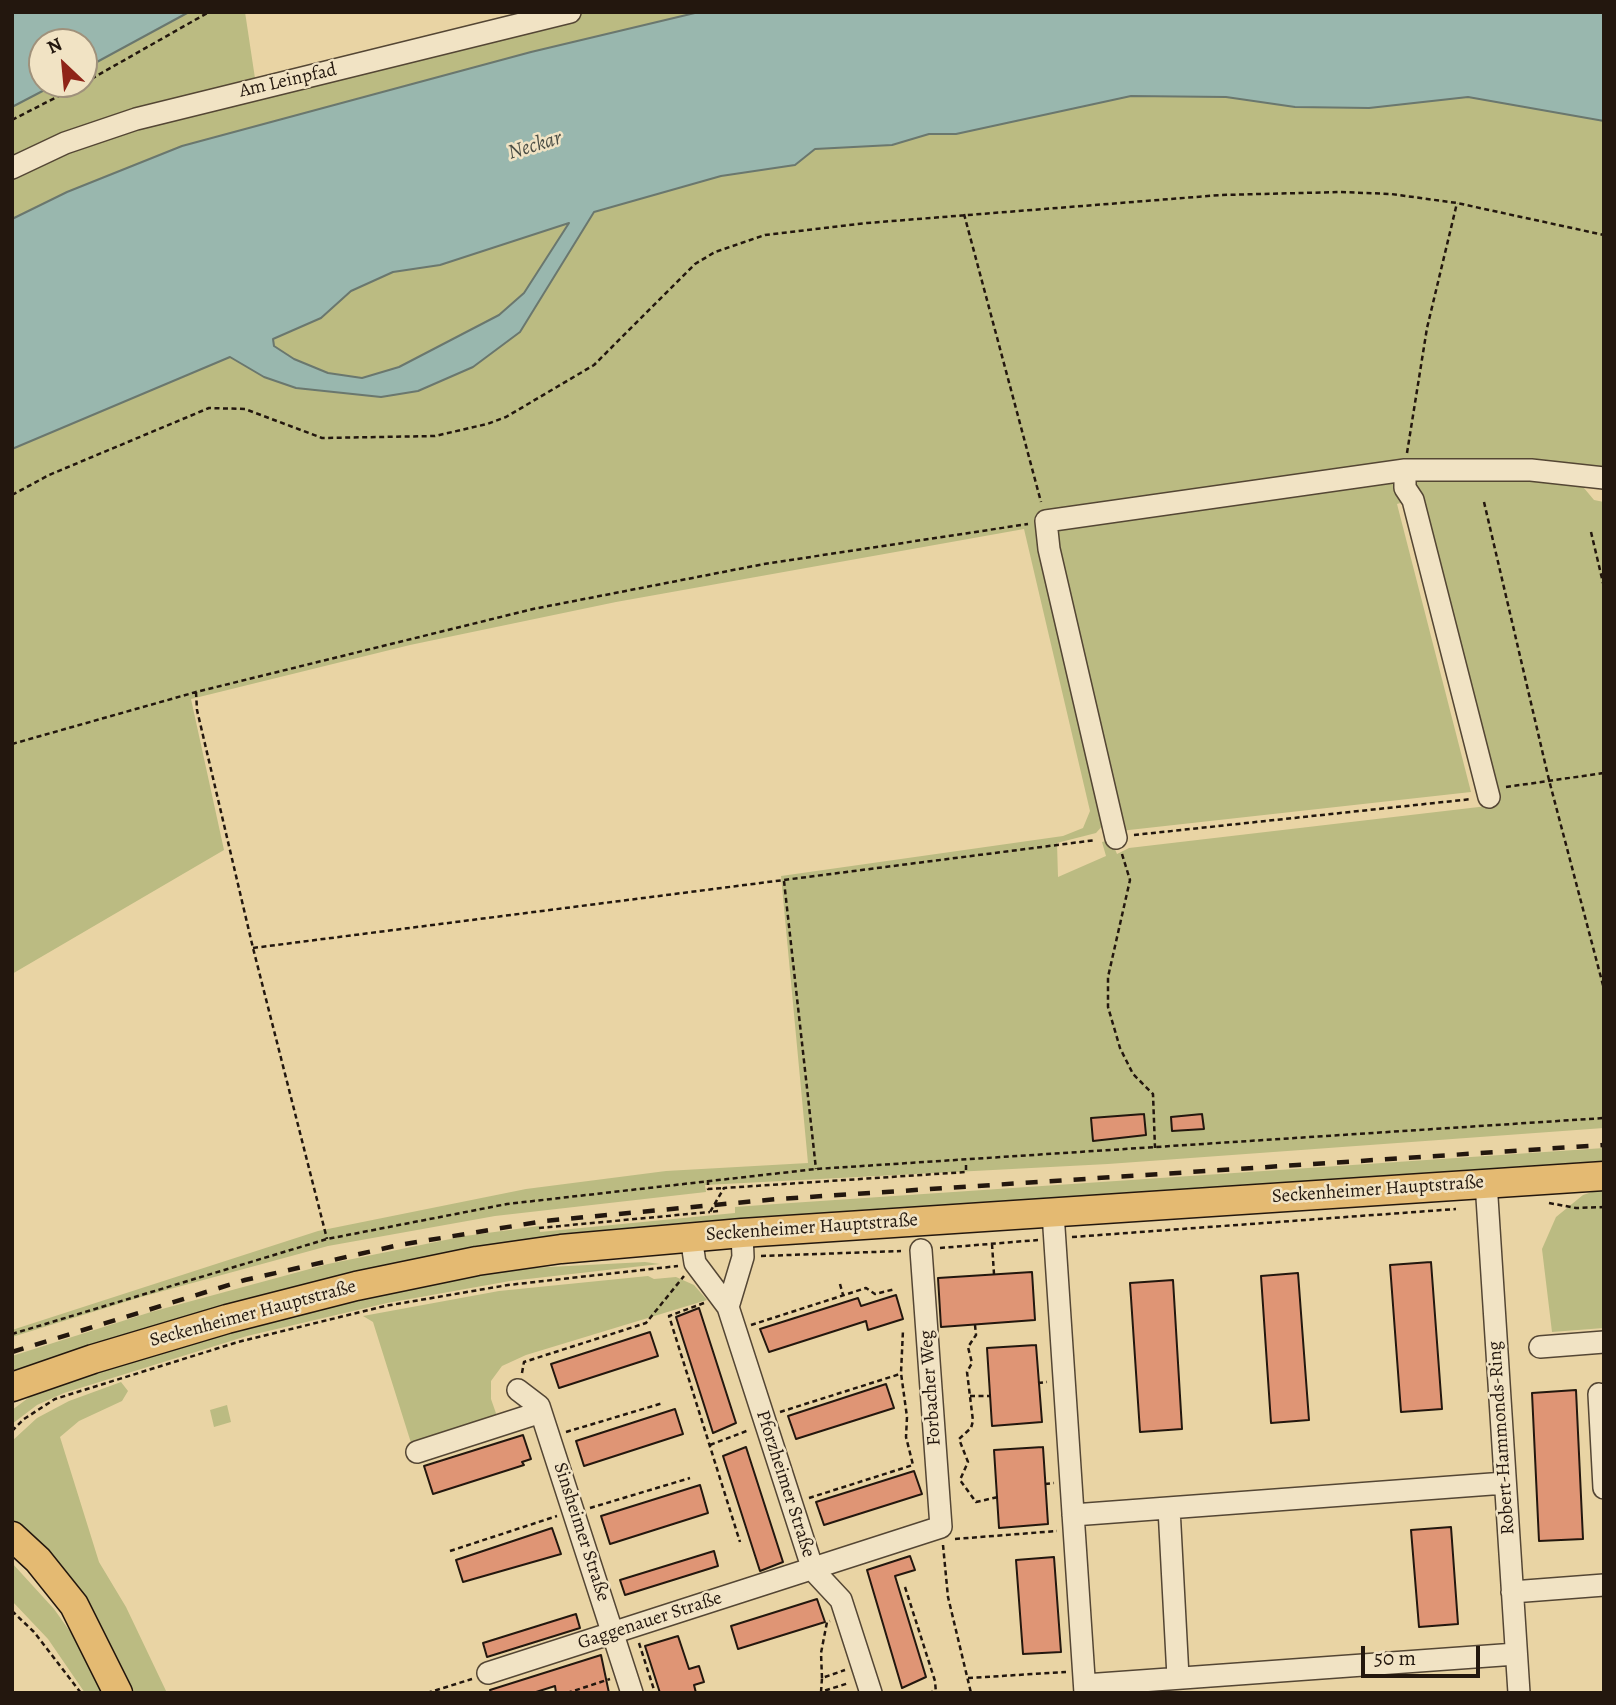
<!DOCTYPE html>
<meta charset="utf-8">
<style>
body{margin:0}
#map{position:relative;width:1616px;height:1705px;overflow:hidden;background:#e9d4a4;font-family:Alegreya,serif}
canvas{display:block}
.frame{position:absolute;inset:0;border:14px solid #23170e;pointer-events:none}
.north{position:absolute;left:28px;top:28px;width:70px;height:70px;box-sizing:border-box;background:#f1e3c4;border:2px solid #9f917b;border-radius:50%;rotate:334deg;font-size:19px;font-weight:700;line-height:28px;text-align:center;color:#23170e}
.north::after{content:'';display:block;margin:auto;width:24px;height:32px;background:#8f2418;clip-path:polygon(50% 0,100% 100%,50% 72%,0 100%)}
.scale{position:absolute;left:1361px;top:1646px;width:119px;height:32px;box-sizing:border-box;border:4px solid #23170e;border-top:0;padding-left:9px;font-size:21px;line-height:24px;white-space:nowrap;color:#23170e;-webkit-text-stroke:5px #f1e3c4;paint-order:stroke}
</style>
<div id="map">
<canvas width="1616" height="1705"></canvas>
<div class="frame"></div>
<div class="north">N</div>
<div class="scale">50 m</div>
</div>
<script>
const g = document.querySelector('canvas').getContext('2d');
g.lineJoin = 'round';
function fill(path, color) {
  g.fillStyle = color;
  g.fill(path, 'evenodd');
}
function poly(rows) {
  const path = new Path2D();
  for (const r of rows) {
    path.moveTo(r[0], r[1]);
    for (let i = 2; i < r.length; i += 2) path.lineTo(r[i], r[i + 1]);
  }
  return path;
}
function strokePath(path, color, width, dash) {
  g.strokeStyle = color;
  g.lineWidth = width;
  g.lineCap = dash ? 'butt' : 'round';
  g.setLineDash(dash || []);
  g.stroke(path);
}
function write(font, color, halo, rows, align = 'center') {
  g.font = font + ' Alegreya,serif';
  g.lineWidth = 5;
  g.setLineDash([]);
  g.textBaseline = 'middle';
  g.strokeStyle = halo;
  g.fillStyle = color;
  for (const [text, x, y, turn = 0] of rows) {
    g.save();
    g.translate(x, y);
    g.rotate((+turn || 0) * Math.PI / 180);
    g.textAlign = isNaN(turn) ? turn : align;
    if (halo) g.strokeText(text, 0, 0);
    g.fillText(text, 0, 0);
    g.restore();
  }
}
fill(poly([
 [189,12,245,12,256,85,12,163,12,107,56,84,84,84,84,69],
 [588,12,699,12,531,52,182,146,67,192,12,219,12,174,98,137],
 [1131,96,1226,97,1295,107,1369,108,1468,97,1604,121,1604,475,1579,482,1594,500,1604,502,1604,1128,1108,1164,705,1185,706,1192,495,1216,328,1246,141,1297,12,1337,12,1330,318,1231,526,1189,666,1171,808,1163,781,876,1063,836,1083,828,1090,811,1024,529,616,602,410,645,191,699,224,850,12,974,12,449,230,357,264,377,380,397,520,332,594,212,721,176,795,165,815,149,892,145,929,134,956,134],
 [1407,501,1496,805,1129,848,1117,854,1111,840,1102,842,1106,856,1058,877,1057,843,1096,833,1104,824,1040,526,1054,547,1120,831,1471,792,1397,504],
 [570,223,524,293,499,315,399,367,362,378,328,373,294,359,274,347,273,339,321,318,351,291,393,272,440,265],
 [1604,1148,1604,1161,654,1228,12,1377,12,1356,151,1312,328,1264,465,1236,539,1226,540,1232,735,1213,735,1207,776,1204],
 [1604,1188,1604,1328,1552,1332,1542,1249,1556,1217,1583,1195],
 [645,1262,660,1264,510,1281,387,1303,247,1336,64,1393,37,1405,12,1424,12,1410,35,1393,163,1348,389,1293,479,1275,530,1268],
 [648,1276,654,1279,676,1277,694,1285,707,1300,526,1355,502,1366,491,1381,491,1399,498,1419,412,1446,373,1322,363,1316,499,1291],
 [121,1382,128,1391,122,1401,79,1421,60,1437,99,1562,126,1607,167,1693,129,1693,12,1531,12,1441,37,1418,69,1401],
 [227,1405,231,1422,214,1427,210,1410],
 [12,1563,54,1609,74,1637,104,1693,85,1693,48,1639,12,1601]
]), '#bbbb82');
const water = poly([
 [12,12,189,12,84,69,84,42,42,42,42,84,56,84,12,107,12,12],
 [699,12,1604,12,1604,121,1468,97,1369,108,1295,107,1226,97,1131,96,956,134,929,134,892,145,815,149,795,165,721,176,594,212,520,332,473,367,418,391,381,397,296,388,264,377,230,357,12,449,12,219,67,192,182,146,531,52,699,12],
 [569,223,524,293,499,315,399,367,362,378,328,373,294,359,274,346,273,339,321,318,351,291,393,272,440,265,569,223]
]);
fill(water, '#99b7ae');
strokePath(water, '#6a776e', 2);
const building = poly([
 [1144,1114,1146,1135,1093,1141,1091,1118,1144,1114],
 [1202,1114,1204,1129,1172,1131,1171,1117,1202,1114],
 [1431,1262,1442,1409,1401,1412,1390,1265,1431,1262],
 [1032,1272,1035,1320,941,1327,938,1278,1032,1272],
 [1298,1273,1309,1420,1271,1423,1261,1276,1298,1273],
 [1173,1280,1182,1429,1140,1432,1130,1283,1173,1280],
 [896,1295,903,1319,868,1330,866,1321,769,1352,760,1329,858,1298,861,1306,896,1295],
 [699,1308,736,1423,713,1433,676,1317,699,1308],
 [650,1332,658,1356,559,1388,551,1364,650,1332],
 [1036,1345,1042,1422,992,1426,987,1348,1036,1345],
 [886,1384,894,1408,796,1439,788,1416,886,1384],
 [1576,1390,1583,1539,1539,1541,1532,1393,1576,1390],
 [675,1409,683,1434,584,1466,576,1441,675,1409],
 [523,1435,531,1459,522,1462,524,1465,433,1494,424,1466,523,1435],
 [746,1447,783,1562,760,1571,723,1456,746,1447],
 [1043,1447,1048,1524,999,1528,994,1450,1043,1447],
 [914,1471,922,1494,824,1525,816,1502,914,1471],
 [700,1485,708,1513,610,1544,601,1516,700,1485],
 [1451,1527,1458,1624,1419,1627,1411,1530,1451,1527],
 [552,1528,561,1554,463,1582,456,1560,552,1528],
 [714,1551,718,1566,625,1595,620,1580,714,1551],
 [910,1556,915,1570,895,1576,926,1677,902,1688,867,1570,910,1556],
 [1054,1557,1061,1652,1023,1654,1016,1560,1054,1557],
 [817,1599,825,1622,738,1649,731,1626,817,1599],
 [576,1614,580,1628,487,1657,483,1643,576,1614],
 [678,1636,689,1669,699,1666,704,1682,694,1685,696,1693,660,1693,645,1646,678,1636],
 [601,1655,609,1693,556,1693,555,1686,533,1693,491,1693,490,1690,601,1655]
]);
fill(building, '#df9575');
strokePath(building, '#23170e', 2);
const minor = poly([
 [12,168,65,143,136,119,570,12],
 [1405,470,1405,488,1413,500,1489,797],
 [1116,838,1049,549,1046,521,1405,470,1531,470,1604,478],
 [1486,1182,1519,1693],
 [1053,1213,1085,1693],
 [691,1237,695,1263,728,1307,813,1570,841,1600,871,1693],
 [728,1307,743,1257,742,1233],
 [1540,1347,1604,1342],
 [518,1390,539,1406,632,1693],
 [1599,1394,1604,1488],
 [417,1452,541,1412],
 [1169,1508,1178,1677],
 [1073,1515,1505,1483],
 [1512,1592,1604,1585],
 [488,1673,941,1527,921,1250],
 [1085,1685,1516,1654]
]);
const major = poly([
 [12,1387,93,1359,227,1319,356,1286,477,1261,561,1249,742,1233,1604,1176],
 [12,1536,38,1560,74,1605,118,1693]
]);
strokePath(minor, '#544634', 24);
strokePath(major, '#23170e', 31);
strokePath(poly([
 [84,83,209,12],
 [12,120,82,84],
 [964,214,1041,502],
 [1407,453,1427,328,1457,203],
 [12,495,49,475,209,408,245,409,322,438,435,436,487,424,506,417,594,365,695,264,715,252,765,235,867,223,1221,195,1341,192,1391,194,1457,203,1604,235],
 [1484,502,1549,780,1604,989],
 [1591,532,1604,587],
 [196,692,197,710,253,948,327,1239],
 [12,744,196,692,533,609,764,564,1028,524],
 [1506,787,1604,773],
 [1134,835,1472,799],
 [1122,854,1130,880,1108,977,1108,1007,1120,1048,1133,1074,1153,1094,1155,1148],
 [784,881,816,1169],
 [253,948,1096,840],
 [708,1180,708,1189,724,1188],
 [1549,1203,1576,1208,1604,1207],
 [718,1211,710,1212,724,1188,966,1172,966,1163],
 [539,1228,710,1212],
 [1072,1237,1456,1209],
 [992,1244,994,1274],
 [940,1248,1038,1240],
 [761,1256,901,1251],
 [840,1284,843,1295],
 [704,1303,669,1316,740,1542],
 [751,1325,866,1288,875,1294,895,1289],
 [975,1325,976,1335,968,1347,972,1363,967,1372,973,1421,971,1428,959,1439,968,1462,960,1480,976,1502,998,1497],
 [12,1334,327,1239,507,1204,816,1169,1604,1118],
 [522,1373,524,1362,646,1323,684,1276],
 [1038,1383,1047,1382],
 [970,1396,991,1396],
 [780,1412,900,1374],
 [12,1431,24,1419,55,1399,238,1342,385,1306,508,1285,678,1266],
 [566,1432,663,1403],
 [710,1445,749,1430],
 [1045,1484,1054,1483],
 [809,1498,913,1465,906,1437,907,1417,901,1373,903,1330],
 [590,1508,690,1478],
 [955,1539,1057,1531],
 [943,1545,948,1597,971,1693],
 [450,1551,557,1516],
 [905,1587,935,1681,936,1693],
 [12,1611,34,1632,81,1693],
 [639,1643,655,1693],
 [822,1678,821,1653,827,1622,830,1621],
 [968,1678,1066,1672],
 [821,1692,822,1678,845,1670],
 [427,1693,472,1679],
 [567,1693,610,1679],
 [817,1693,849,1683],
 [928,1693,935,1691]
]), '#23170e', 2.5, [5, 3.5]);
strokePath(minor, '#f1e3c4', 21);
strokePath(major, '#e4ba72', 28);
strokePath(poly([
 [12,1352,245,1280,399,1245,544,1221,778,1199,1604,1145]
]), '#23170e', 4.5, [12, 12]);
write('19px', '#23170e', '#f1e3c4', [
 ["Am Leinpfad",288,81,-13],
 ["Seckenheimer Hauptstraße",1378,1190,-4],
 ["Seckenheimer Hauptstraße",812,1228,-4],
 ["Seckenheimer Hauptstraße",253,1314,-15],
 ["Forbacher Weg",931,1388,-94],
 ["Robert-Hammonds-Ring",1502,1438,-94],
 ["Pforzheimer Straße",785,1484,72],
 ["Sinsheimer Straße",581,1532,72],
 ["Gaggenauer Straße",650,1621,-18]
]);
write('italic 21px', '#4c4f46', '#f1e3c4', [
 ["Neckar",535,146,-17]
]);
</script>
